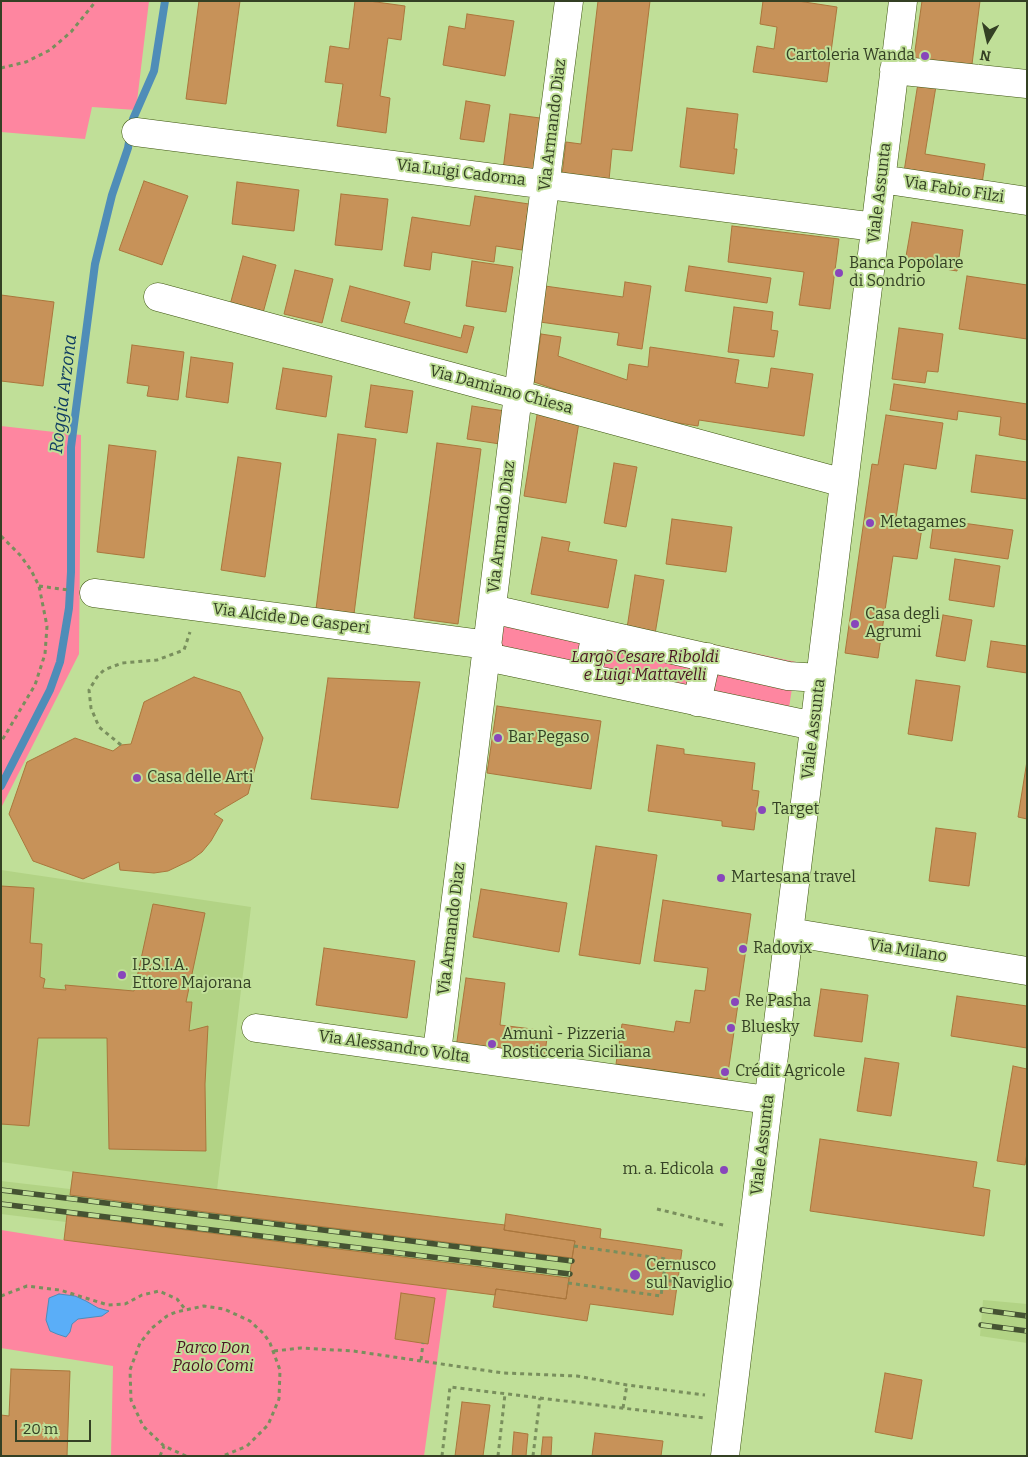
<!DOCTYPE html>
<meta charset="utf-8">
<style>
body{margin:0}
#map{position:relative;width:1028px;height:1457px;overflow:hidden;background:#c0df98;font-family:Bitter,serif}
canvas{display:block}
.frame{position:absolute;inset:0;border:2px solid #344024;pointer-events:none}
.north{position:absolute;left:963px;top:15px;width:50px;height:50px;-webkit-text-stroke:4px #c0df98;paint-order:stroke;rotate:189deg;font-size:14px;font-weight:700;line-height:20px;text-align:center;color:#344024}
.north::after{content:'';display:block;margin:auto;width:18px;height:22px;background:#344024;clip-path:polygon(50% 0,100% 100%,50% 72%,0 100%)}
.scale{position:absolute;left:15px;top:1420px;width:76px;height:22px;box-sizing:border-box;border:2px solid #344024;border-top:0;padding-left:6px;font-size:15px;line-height:18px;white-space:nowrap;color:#344024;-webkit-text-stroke:4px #c0df98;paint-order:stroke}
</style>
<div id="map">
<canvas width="1028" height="1457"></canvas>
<div class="frame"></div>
<div class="north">N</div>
<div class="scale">20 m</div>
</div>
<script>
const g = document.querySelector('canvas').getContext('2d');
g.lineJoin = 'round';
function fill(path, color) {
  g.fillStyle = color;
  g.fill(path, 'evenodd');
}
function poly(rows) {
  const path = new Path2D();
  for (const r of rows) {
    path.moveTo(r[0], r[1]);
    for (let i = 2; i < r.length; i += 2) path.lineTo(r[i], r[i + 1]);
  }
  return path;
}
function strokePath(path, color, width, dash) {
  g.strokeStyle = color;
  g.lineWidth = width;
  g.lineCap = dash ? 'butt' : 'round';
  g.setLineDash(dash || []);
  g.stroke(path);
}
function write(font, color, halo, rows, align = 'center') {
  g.font = font + ' Bitter,serif';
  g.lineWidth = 4;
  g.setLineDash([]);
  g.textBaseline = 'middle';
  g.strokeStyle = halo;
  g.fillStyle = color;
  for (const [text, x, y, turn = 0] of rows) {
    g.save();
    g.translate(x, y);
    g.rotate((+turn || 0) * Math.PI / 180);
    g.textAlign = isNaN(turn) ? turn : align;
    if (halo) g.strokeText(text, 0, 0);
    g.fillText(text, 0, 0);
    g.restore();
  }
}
fill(poly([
 [1,870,251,907,217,1190,575,1241,566,1299,495,1295,64,1240,66,1222,1,1214,1,1181,70,1189,73,1172,1,1162],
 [983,1300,1027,1304,1027,1343,980,1336]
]), '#b2d385');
fill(poly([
 [1,1,149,1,136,110,92,107,85,139,1,132],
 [1,426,81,435,79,654,1,808],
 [505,600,796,662,785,734,495,672],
 [1,1230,64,1240,447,1289,424,1456,111,1456,113,1366,1,1348]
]), '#fe86a0');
const water = poly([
 [59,1294,75,1296,86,1301,98,1308,109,1311,102,1316,78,1319,72,1324,70,1332,66,1337,57,1334,50,1331,46,1320,49,1298,59,1294]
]);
fill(water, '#5aaef8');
strokePath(water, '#4f8db8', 1);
strokePath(poly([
 [1,786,50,690,60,662,69,608,71,572,71,447,95,264,112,195,128,148,133,119,154,71,165,1]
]), '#4f8db8', 8);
const building = poly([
 [199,1,240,1,226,104,186,99,199,1],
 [355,1,369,1,405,6,401,40,388,38,380,96,390,98,386,133,337,126,343,84,325,82,330,46,349,49,355,1],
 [598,1,650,1,632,151,612,149,609,180,562,175,566,142,581,144,598,1],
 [763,1,798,1,837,7,827,82,753,72,757,46,774,49,777,27,760,24,763,1],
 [922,1,980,1,971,72,913,65,922,1],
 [467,14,514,21,505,76,443,65,449,26,465,29,467,14],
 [918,83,936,86,925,154,985,164,981,190,903,178,918,83],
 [466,101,490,105,484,142,460,139,466,101],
 [687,108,738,114,734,149,737,149,734,174,680,167,687,108],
 [510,114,540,118,533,174,503,170,510,114],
 [144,181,188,196,162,265,119,250,144,181],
 [237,182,299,190,294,231,232,224,237,182],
 [341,194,388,199,382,250,335,245,341,194],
 [475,196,529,204,522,250,496,246,494,262,432,252,430,270,404,266,412,217,470,226,475,196],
 [912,222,963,230,957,271,905,262,912,222],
 [732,226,839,239,830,309,799,305,804,272,728,262,732,226],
 [243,256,276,265,263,313,230,305,243,256],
 [472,261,513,267,506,312,466,306,472,261],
 [689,266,771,278,767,303,685,291,689,266],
 [295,270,333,279,322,323,284,314,295,270],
 [967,276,1027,285,1027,339,959,329,967,276],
 [625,282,651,286,642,349,617,345,619,333,540,322,545,286,623,297,625,282],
 [350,286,410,302,404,323,461,338,464,325,474,327,467,353,341,321,350,286],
 [1,295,54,302,43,386,1,381,1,295],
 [734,307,773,312,771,330,778,331,774,357,728,352,734,307],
 [899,328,943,334,938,372,927,371,925,383,892,379,899,328],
 [541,334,561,337,558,356,627,380,629,364,648,367,650,347,739,360,735,383,768,388,771,368,813,374,804,436,699,420,698,426,633,416,534,382,541,334],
 [132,345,184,352,178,400,147,396,149,386,127,383,132,345],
 [191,357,233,363,228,403,186,397,191,357],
 [283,368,332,376,326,417,276,409,283,368],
 [894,384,1027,404,1027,440,999,435,1001,417,958,411,957,420,890,410,894,384],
 [371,385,413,391,407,433,365,427,371,385],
 [472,406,505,411,500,444,467,439,472,406],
 [538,409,580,416,566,503,524,496,538,409],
 [886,415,943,423,936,469,904,464,896,518,923,522,917,559,893,556,878,658,845,653,872,464,878,465,886,415],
 [338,434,376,439,354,614,316,609,338,434],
 [437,443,481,449,458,624,414,618,437,443],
 [109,445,156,451,144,558,97,552,109,445],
 [976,455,1027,462,1027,499,971,492,976,455],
 [238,457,281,463,265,577,221,570,238,457],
 [614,463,637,467,626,527,604,523,614,463],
 [672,519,732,527,726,572,666,564,672,519],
 [934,519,1013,530,1008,559,930,548,934,519],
 [542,537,570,542,568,551,617,560,608,608,531,594,542,537],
 [955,559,1000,566,994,607,949,600,955,559],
 [635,575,664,580,654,640,626,635,635,575],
 [943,615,972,620,965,661,936,656,943,615],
 [991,641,1027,646,1027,673,987,667,991,641],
 [194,677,240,692,263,738,248,794,214,814,223,820,211,841,202,852,191,860,168,871,154,873,120,870,119,862,83,879,33,861,9,814,27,762,75,738,113,751,121,745,131,744,144,702,194,677],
 [328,678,420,682,398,808,311,799,328,678],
 [916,680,960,686,952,741,908,734,916,680],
 [497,706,601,721,591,789,487,773,497,706],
 [657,745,684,749,684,754,755,763,752,790,759,791,754,830,722,826,722,821,648,811,657,745],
 [1027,761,1027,819,1018,817,1027,761],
 [936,828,976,833,969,886,929,881,936,828],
 [596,846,657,855,640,964,579,955,596,846],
 [1,886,34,888,30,943,42,944,40,977,45,979,43,988,66,990,65,985,134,991,153,904,205,913,186,1002,192,1002,189,1031,208,1026,205,1084,206,1151,109,1149,107,1038,38,1038,29,1126,1,1124,1,886],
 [481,889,567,903,559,952,473,937,481,889],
 [663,900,751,914,727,1080,616,1064,622,1024,674,1032,676,1021,690,1023,695,990,705,991,708,968,654,961,663,900],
 [324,948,415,961,407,1018,316,1005,324,948],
 [466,978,505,983,500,1025,548,1031,544,1060,456,1048,466,978],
 [821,989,868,995,862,1042,814,1036,821,989],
 [957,996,1027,1006,1027,1048,951,1036,957,996],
 [865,1058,899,1063,891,1116,857,1111,865,1058],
 [1013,1066,1027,1069,1027,1153,1025,1165,997,1161,1013,1066],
 [820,1139,977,1162,973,1187,990,1190,984,1236,810,1211,820,1139],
 [73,1172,505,1225,504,1230,575,1241,572,1258,70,1195,73,1172],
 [506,1214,601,1229,600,1238,682,1250,673,1315,590,1304,587,1321,493,1307,496,1289,566,1299,574,1246,575,1241,504,1230,506,1214],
 [67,1215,569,1278,566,1299,496,1289,495,1295,64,1240,67,1215],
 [401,1293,435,1298,428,1344,395,1339,401,1293],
 [11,1369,70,1371,67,1456,1,1456,1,1415,9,1416,11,1369],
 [885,1373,922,1380,912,1439,875,1432,885,1373],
 [462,1402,490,1405,483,1456,455,1456,462,1402],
 [514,1432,528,1434,526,1456,512,1456,514,1432],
 [595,1433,663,1441,661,1456,592,1456,595,1433],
 [543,1437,552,1437,551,1456,541,1456,543,1437]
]);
fill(building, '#c79259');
strokePath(building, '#aa763c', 1);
const street = poly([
 [894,70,1027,84],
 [136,132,875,227],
 [881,179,1027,201],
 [158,297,844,483],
 [94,593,488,645],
 [492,609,788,676,820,678],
 [487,657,814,726],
 [587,678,596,633],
 [697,702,707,657],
 [789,932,1027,971],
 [256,1028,768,1100],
 [437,1052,518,395,569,1],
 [725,1456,903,1]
]);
strokePath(street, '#3d550f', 29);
strokePath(poly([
 [1,68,26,62,50,50,71,32,96,1],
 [1,536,20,555,31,570,39,586,47,626,45,654,35,685,1,742],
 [39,586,68,590],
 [121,745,99,727,91,708,89,690,97,677,104,670,122,663,157,660,184,650,190,632],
 [657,1209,727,1226],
 [574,1246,666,1259,663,1280,678,1282],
 [568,1283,661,1296,663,1280],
 [1,1296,27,1286,60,1290,108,1305,125,1304,142,1295,159,1291,177,1299,185,1309],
 [274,1351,301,1348,353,1351,503,1373,577,1376,627,1385,705,1395],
 [421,1360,423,1343],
 [623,1408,627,1385],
 [160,1456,164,1446],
 [186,1456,164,1446,143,1426,131,1400,130,1370,140,1343,152,1328,167,1316,176,1312,204,1306,224,1309,250,1321,264,1334,270,1343,280,1370,279,1399,268,1425,247,1446,223,1456],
 [442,1456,450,1387,704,1418],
 [498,1456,505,1394],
 [533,1456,540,1398]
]), '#798f5d', 3, [4, 4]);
strokePath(street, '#fff', 28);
const rail = poly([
 [1,1190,572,1261],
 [1,1204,570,1274],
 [982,1310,1027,1316],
 [981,1325,1027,1331]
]);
strokePath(rail, '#455332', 5.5);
strokePath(rail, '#c0df98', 4, [11]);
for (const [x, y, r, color] of [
 [925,56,5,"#8846bb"],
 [839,273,5,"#8846bb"],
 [870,523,5,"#8846bb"],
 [855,624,5,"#8846bb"],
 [498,738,5,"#8846bb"],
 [137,778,5,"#8846bb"],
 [762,810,5,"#8846bb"],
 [721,878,5,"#8846bb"],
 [743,949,5,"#8846bb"],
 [122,975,5,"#8846bb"],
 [735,1002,5,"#8846bb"],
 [731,1028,5,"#8846bb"],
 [492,1044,5,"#8846bb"],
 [725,1072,5,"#8846bb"],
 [724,1170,5,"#8846bb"],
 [635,1275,6,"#8846bb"]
]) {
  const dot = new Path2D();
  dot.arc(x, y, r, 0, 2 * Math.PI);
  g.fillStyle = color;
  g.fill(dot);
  strokePath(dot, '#c0df98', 2);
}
write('16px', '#344024', '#c0df98', [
 ["Cartoleria Wanda",915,56,"right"],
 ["Banca Popolare",849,264],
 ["di Sondrio",849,282],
 ["Metagames",880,523],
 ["Casa degli",865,615],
 ["Agrumi",865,633],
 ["Bar Pegaso",508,738],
 ["Casa delle Arti",147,778],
 ["Target",772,810],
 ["Martesana travel",731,878],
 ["Radovix",753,949],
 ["I.P.S.I.A.",132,966],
 ["Ettore Majorana",132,984],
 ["Re Pasha",745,1002],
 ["Bluesky",741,1028],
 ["Amunì - Pizzeria",502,1035],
 ["Rosticceria Siciliana",502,1053],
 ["Crédit Agricole",735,1072],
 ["m. a. Edicola",714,1170,"right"],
 ["Cernusco",646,1266],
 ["sul Naviglio",646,1284]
], 'left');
write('16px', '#344024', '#c0df98', [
 ["Via Armando Diaz",553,125,-83],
 ["Via Luigi Cadorna",461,173,7],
 ["Via Fabio Filzi",954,190,9],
 ["Viale Assunta",880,193,-83],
 ["Via Damiano Chiesa",501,390,15],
 ["Via Armando Diaz",502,527,-83],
 ["Via Alcide De Gasperi",291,619,7],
 ["Viale Assunta",814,729,-83],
 ["Via Armando Diaz",452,929,-83],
 ["Via Milano",908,951,9],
 ["Via Alessandro Volta",394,1047,8],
 ["Viale Assunta",763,1145,-83]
]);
write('italic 16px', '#481422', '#c0df98', [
 ["Largo Cesare Riboldi",645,658],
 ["e Luigi Mattavelli",645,676],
 ["Parco Don",213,1349],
 ["Paolo Comi",213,1367]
]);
write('italic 18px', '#103d62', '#c0df98', [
 ["Roggia Arzona",64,394,-83]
]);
</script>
